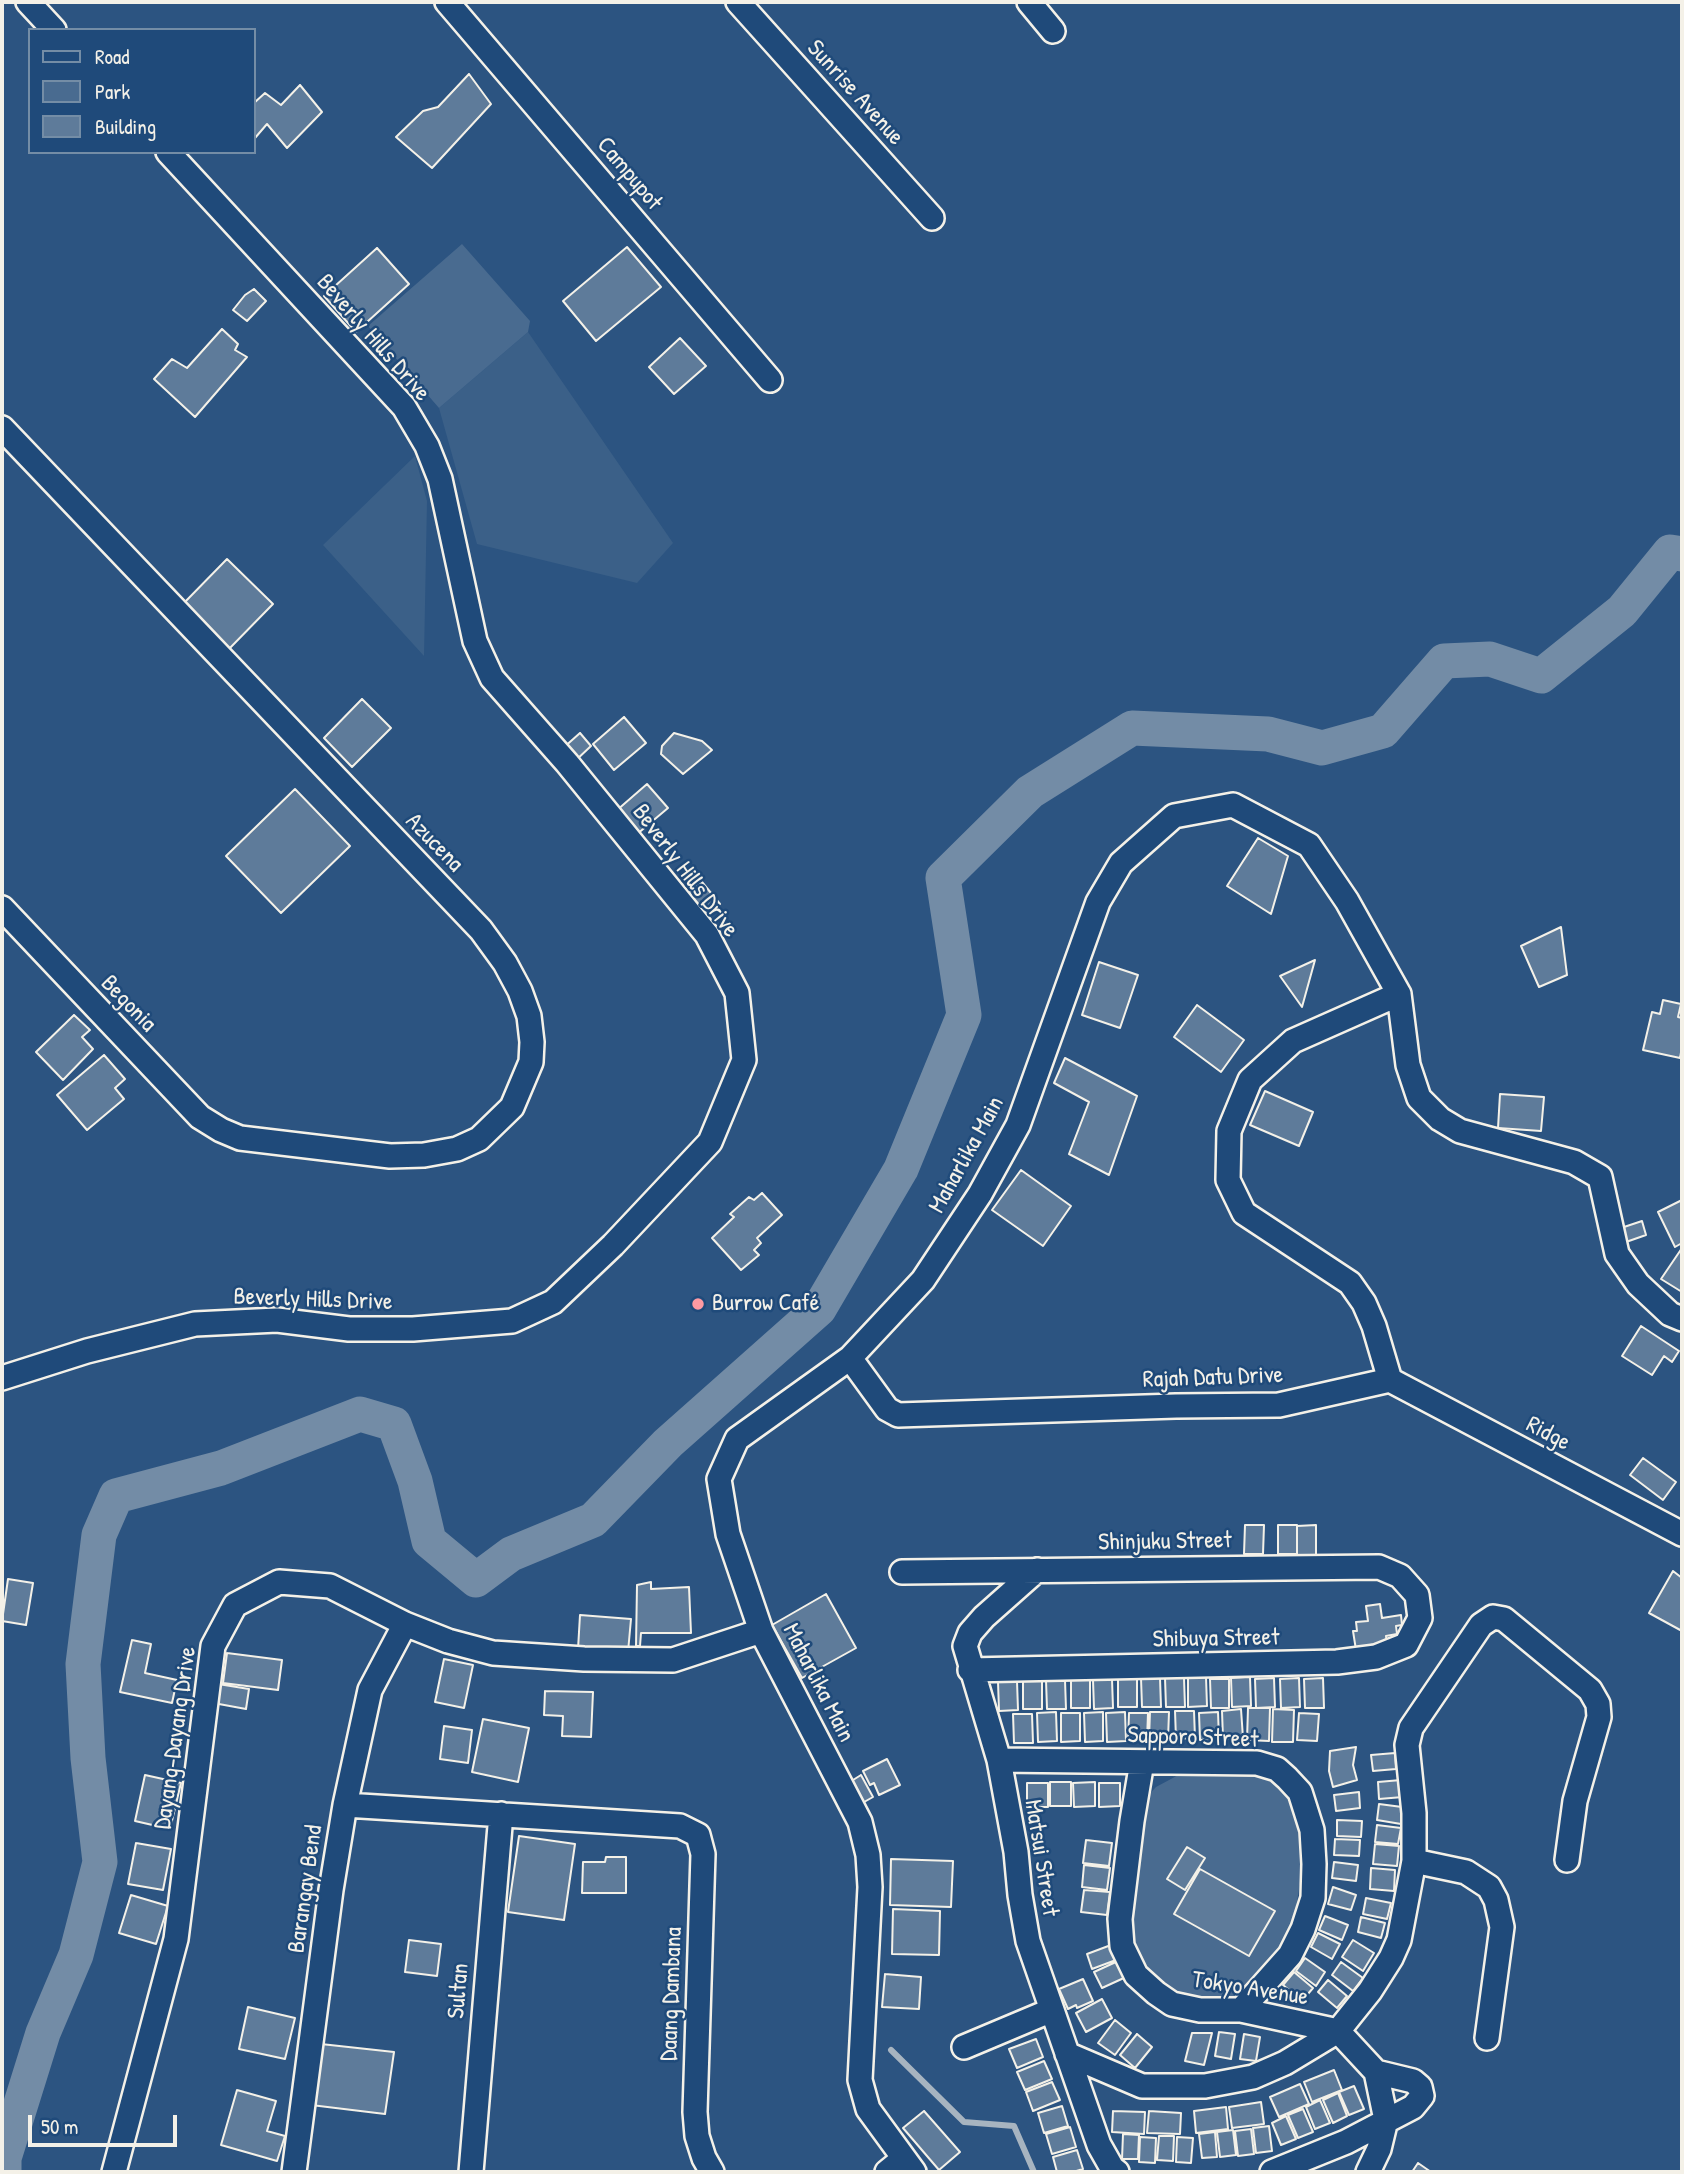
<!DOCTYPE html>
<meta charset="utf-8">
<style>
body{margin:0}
#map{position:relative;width:1684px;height:2174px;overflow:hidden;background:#2c5481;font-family:"Patrick Hand",sans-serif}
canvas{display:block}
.frame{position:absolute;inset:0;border:4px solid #f4f1e8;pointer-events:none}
.legend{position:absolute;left:28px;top:28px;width:228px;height:126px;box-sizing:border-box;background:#1f4a7a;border:2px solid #748da6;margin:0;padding:9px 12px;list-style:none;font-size:21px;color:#f4f1e8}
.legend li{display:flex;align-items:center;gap:14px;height:35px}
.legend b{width:35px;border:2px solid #748da6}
.scale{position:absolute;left:28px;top:2115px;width:149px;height:32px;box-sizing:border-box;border:4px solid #f4f1e8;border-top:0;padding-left:9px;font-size:21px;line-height:24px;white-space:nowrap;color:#f4f1e8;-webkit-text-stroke:5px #1f4a7a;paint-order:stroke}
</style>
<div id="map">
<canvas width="1684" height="2174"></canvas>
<div class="frame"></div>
<ul class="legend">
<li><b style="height:9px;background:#1f4a7a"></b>Road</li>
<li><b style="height:19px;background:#496b90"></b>Park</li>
<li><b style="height:19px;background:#5e7b9a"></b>Building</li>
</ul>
<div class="scale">50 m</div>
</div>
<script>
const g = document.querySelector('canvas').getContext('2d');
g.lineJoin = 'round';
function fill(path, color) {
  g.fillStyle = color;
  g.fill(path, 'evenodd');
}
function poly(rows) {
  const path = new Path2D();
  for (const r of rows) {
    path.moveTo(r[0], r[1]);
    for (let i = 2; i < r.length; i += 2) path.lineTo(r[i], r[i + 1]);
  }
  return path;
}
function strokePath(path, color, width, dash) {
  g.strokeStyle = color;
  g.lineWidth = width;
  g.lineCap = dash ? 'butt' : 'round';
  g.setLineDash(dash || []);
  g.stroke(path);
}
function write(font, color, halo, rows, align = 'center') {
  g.font = font + ' "Patrick Hand",sans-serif';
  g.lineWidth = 5;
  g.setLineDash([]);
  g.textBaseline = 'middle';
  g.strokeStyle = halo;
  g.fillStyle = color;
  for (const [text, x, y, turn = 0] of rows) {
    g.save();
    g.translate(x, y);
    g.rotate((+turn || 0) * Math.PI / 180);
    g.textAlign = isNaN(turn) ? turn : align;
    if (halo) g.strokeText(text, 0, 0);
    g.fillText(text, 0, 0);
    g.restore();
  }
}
fill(poly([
 [528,332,673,543,637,583,477,544,439,408],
 [415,456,427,501,424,656,323,545]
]), '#3b6088');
fill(poly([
 [462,244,530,321,528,332,439,408,368,326],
 [1184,1772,1247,1774,1270,1779,1283,1790,1292,1808,1300,1835,1301,1878,1296,1907,1288,1934,1266,1968,1244,1991,1225,2004,1177,1994,1144,1970,1132,1946,1127,1925,1144,1800,1156,1787]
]), '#496b90');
strokePath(poly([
 [891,2050,964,2122,1014,2126,1034,2172]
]), '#a7b4c0', 6);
strokePath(poly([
 [4,2172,4,2158,43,2033,76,1955,100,1862,88,1758,83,1664,99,1535,116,1496,221,1468,360,1414,394,1424,415,1481,429,1541,476,1580,511,1554,593,1520,668,1443,819,1309,901,1169,964,1015,943,878,1030,792,1132,728,1268,734,1322,748,1383,731,1444,661,1490,659,1541,676,1622,611,1670,552,1682,554]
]), '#738ca6', 35);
const building = poly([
 [469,74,491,104,432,168,396,137,423,111,438,107,469,74],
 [300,85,322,112,287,148,267,124,255,138,254,137,254,103,265,93,281,105,300,85],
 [627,247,661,287,596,341,563,301,627,247],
 [377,248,409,284,356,332,324,296,377,248],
 [254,289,266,301,247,321,233,310,245,295,254,289],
 [222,329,238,344,235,350,247,357,195,417,154,379,172,359,187,368,222,329],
 [680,338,706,366,674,394,649,367,680,338],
 [227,559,273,604,227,651,181,606,227,559],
 [362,699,391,728,352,767,324,738,362,699],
 [624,717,646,743,614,770,593,744,624,717],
 [580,733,591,746,574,762,562,749,580,733],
 [674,733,702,741,712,750,683,774,661,754,662,746,674,733],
 [647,784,668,808,636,835,616,811,647,784],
 [295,789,350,846,281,913,226,856,295,789],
 [1258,838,1288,856,1271,914,1227,886,1258,838],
 [702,882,720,904,706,915,688,893,702,882],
 [1561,927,1567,975,1539,987,1521,946,1561,927],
 [1315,960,1302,1007,1280,976,1315,960],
 [1099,962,1138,975,1120,1028,1082,1015,1099,962],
 [1663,1000,1681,1004,1678,1017,1682,1018,1682,1047,1680,1058,1643,1050,1652,1012,1660,1014,1663,1000],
 [1197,1005,1244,1040,1221,1072,1174,1037,1197,1005],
 [74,1015,90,1030,82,1037,93,1049,63,1080,36,1052,74,1015],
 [104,1055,125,1079,115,1088,124,1099,87,1130,57,1095,104,1055],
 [1065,1058,1137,1096,1109,1175,1069,1154,1089,1102,1054,1083,1065,1058],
 [1265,1091,1313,1112,1299,1146,1250,1125,1265,1091],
 [1500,1094,1544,1097,1541,1131,1498,1128,1500,1094],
 [1021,1170,1071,1206,1043,1246,992,1210,1021,1170],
 [762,1193,782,1215,757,1238,761,1243,754,1250,759,1255,741,1270,712,1238,734,1217,730,1214,749,1197,754,1200,762,1193],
 [1682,1200,1682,1243,1675,1247,1658,1212,1682,1200],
 [1642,1221,1646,1235,1626,1242,1621,1228,1642,1221],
 [1682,1248,1682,1292,1661,1279,1682,1248],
 [1641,1326,1679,1351,1672,1362,1664,1356,1652,1375,1622,1356,1641,1326],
 [1643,1458,1676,1482,1663,1500,1630,1475,1643,1458],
 [1245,1525,1264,1525,1263,1554,1244,1554,1245,1525],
 [1278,1525,1297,1525,1297,1554,1278,1554,1278,1525],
 [1316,1525,1316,1555,1297,1555,1297,1526,1316,1525],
 [1673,1571,1682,1578,1682,1631,1649,1613,1673,1571],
 [8,1579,33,1583,26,1625,2,1621,8,1579],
 [651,1582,651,1589,689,1587,691,1633,641,1633,640,1646,636,1646,637,1585,651,1582],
 [826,1594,856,1648,802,1678,772,1625,826,1594],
 [1380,1604,1382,1618,1401,1615,1402,1625,1396,1626,1397,1634,1386,1636,1387,1643,1370,1645,1370,1648,1356,1650,1353,1631,1357,1631,1356,1622,1368,1621,1366,1606,1380,1604],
 [580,1615,631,1619,628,1652,578,1649,580,1615],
 [132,1640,151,1644,145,1673,177,1680,172,1703,120,1692,132,1640],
 [227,1653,282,1660,278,1690,223,1683,227,1653],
 [444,1659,473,1665,464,1708,435,1702,444,1659],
 [1206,1677,1207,1706,1188,1707,1188,1678,1206,1677],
 [1250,1677,1251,1706,1232,1707,1231,1678,1250,1677],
 [1118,1678,1137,1678,1137,1707,1118,1707,1118,1678],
 [1141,1678,1160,1678,1161,1707,1142,1707,1141,1678],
 [1165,1678,1184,1678,1185,1707,1166,1707,1165,1678],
 [1274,1678,1275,1707,1256,1708,1255,1679,1274,1678],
 [1299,1678,1300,1707,1281,1708,1280,1679,1299,1678],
 [1323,1678,1324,1708,1305,1708,1304,1679,1323,1678],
 [1071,1679,1090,1679,1090,1708,1071,1708,1071,1679],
 [1112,1679,1113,1708,1094,1709,1093,1680,1112,1679],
 [1210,1679,1229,1679,1229,1708,1211,1708,1210,1679],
 [1042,1680,1042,1709,1023,1709,1023,1681,1042,1680],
 [1046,1680,1065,1680,1066,1709,1047,1709,1046,1680],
 [1017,1681,1018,1710,999,1711,998,1682,1017,1681],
 [212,1683,249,1689,246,1709,208,1702,212,1683],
 [545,1691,593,1692,591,1737,562,1736,563,1716,544,1715,545,1691],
 [1248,1708,1270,1708,1269,1741,1247,1740,1248,1708],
 [1241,1709,1243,1738,1223,1739,1222,1711,1241,1709],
 [1273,1709,1294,1710,1293,1742,1272,1742,1273,1709],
 [1175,1711,1194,1711,1195,1738,1176,1739,1175,1711],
 [1056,1712,1057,1741,1038,1742,1037,1713,1056,1712],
 [1103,1712,1103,1741,1085,1742,1084,1713,1103,1712],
 [1125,1712,1126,1741,1107,1742,1106,1713,1125,1712],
 [1150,1712,1169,1712,1168,1740,1149,1739,1150,1712],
 [1218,1712,1219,1739,1200,1740,1199,1713,1218,1712],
 [1061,1713,1080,1713,1080,1741,1061,1742,1061,1713],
 [1129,1713,1148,1713,1147,1741,1128,1740,1129,1713],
 [1299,1713,1319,1714,1317,1741,1297,1740,1299,1713],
 [1013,1714,1032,1714,1033,1743,1014,1743,1013,1714],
 [483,1719,529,1728,518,1782,472,1772,483,1719],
 [444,1726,472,1730,468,1763,440,1759,444,1726],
 [1356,1747,1353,1765,1357,1780,1333,1787,1329,1771,1330,1751,1356,1747],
 [1395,1753,1396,1769,1373,1771,1371,1755,1395,1753],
 [887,1759,900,1785,879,1795,874,1783,870,1785,863,1771,887,1759],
 [145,1775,181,1783,170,1829,135,1821,145,1775],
 [861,1775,873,1797,857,1806,845,1785,861,1775],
 [1401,1780,1403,1797,1379,1799,1378,1782,1401,1780],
 [1050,1782,1071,1782,1071,1806,1050,1806,1050,1782],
 [1095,1782,1095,1806,1074,1807,1073,1783,1095,1782],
 [1027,1783,1048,1783,1048,1807,1027,1807,1027,1783],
 [1099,1783,1120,1783,1120,1806,1099,1807,1099,1783],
 [1359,1792,1360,1808,1336,1811,1334,1795,1359,1792],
 [1379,1804,1402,1807,1401,1824,1377,1820,1379,1804],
 [1337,1820,1362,1821,1361,1837,1337,1836,1337,1820],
 [1377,1825,1401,1828,1398,1844,1375,1842,1377,1825],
 [519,1836,575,1844,564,1920,508,1912,519,1836],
 [1335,1839,1360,1840,1359,1856,1334,1855,1335,1839],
 [1086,1840,1112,1843,1109,1866,1083,1863,1086,1840],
 [136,1843,171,1849,163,1890,128,1884,136,1843],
 [1375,1844,1399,1846,1397,1866,1373,1864,1375,1844],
 [1187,1847,1205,1858,1185,1890,1167,1879,1187,1847],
 [606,1857,626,1857,626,1893,582,1893,583,1862,605,1862,606,1857],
 [891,1859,953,1861,951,1907,890,1905,891,1859],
 [1334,1862,1358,1865,1356,1881,1332,1878,1334,1862],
 [1084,1865,1110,1868,1107,1890,1082,1887,1084,1865],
 [1371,1868,1395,1870,1394,1891,1370,1889,1371,1868],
 [1200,1869,1275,1911,1249,1956,1174,1914,1200,1869],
 [1333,1887,1356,1895,1351,1910,1328,1904,1333,1887],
 [1084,1890,1110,1892,1107,1915,1081,1912,1084,1890],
 [131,1895,168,1906,156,1944,119,1933,131,1895],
 [1366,1898,1391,1903,1387,1919,1363,1914,1366,1898],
 [893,1909,940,1911,939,1955,892,1954,893,1909],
 [1325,1916,1348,1925,1342,1940,1319,1930,1325,1916],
 [1361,1917,1385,1923,1381,1938,1358,1932,1361,1917],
 [1318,1933,1340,1944,1332,1959,1311,1947,1318,1933],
 [409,1940,441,1944,437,1976,405,1972,409,1940],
 [1353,1940,1374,1953,1363,1971,1342,1957,1353,1940],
 [1111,1945,1116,1960,1092,1969,1087,1954,1111,1945],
 [1305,1958,1325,1972,1316,1986,1296,1971,1305,1958],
 [1118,1961,1126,1977,1102,1988,1094,1972,1118,1961],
 [1341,1962,1363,1978,1353,1991,1332,1975,1341,1962],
 [1294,1972,1313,1988,1302,2001,1283,1985,1294,1972],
 [885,1974,921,1977,919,2009,882,2007,885,1974],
 [1083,1979,1093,2001,1077,2008,1076,2005,1068,2009,1059,1989,1083,1979],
 [1328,1980,1347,1996,1337,2008,1318,1992,1328,1980],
 [1102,1999,1112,2018,1086,2032,1076,2013,1102,1999],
 [248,2007,295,2018,285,2059,239,2049,248,2007],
 [1115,2020,1131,2033,1115,2055,1098,2043,1115,2020],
 [1219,2032,1235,2034,1231,2059,1215,2056,1219,2032],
 [1192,2033,1212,2033,1204,2065,1185,2061,1192,2033],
 [1137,2034,1152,2047,1135,2068,1120,2055,1137,2034],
 [1244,2034,1260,2037,1256,2061,1240,2059,1244,2034],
 [1036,2039,1043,2057,1017,2068,1009,2049,1036,2039],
 [321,2044,394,2052,385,2114,311,2105,321,2044],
 [1044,2061,1052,2079,1025,2090,1017,2072,1044,2061],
 [1334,2070,1342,2090,1312,2102,1304,2082,1334,2070],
 [1052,2082,1060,2100,1033,2111,1026,2092,1052,2082],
 [1300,2084,1309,2104,1279,2117,1270,2097,1300,2084],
 [1354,2086,1364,2109,1349,2115,1339,2092,1354,2086],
 [237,2090,276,2101,267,2131,285,2136,277,2161,221,2145,237,2090],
 [1338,2093,1347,2116,1333,2123,1323,2100,1338,2093],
 [1320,2100,1330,2123,1315,2129,1306,2107,1320,2100],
 [1261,2102,1264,2124,1232,2128,1229,2107,1261,2102],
 [1062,2106,1068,2126,1044,2133,1038,2113,1062,2106],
 [1226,2107,1228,2129,1196,2133,1194,2111,1226,2107],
 [1303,2109,1313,2132,1298,2138,1288,2115,1303,2109],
 [924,2111,960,2152,939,2170,903,2128,924,2111],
 [1113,2111,1145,2112,1144,2134,1112,2132,1113,2111],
 [1149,2111,1181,2113,1180,2134,1147,2133,1149,2111],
 [1286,2116,1296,2139,1281,2145,1272,2123,1286,2116],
 [1269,2126,1272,2151,1256,2153,1253,2128,1269,2126],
 [1070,2127,1076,2147,1052,2154,1046,2134,1070,2127],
 [1251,2129,1254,2154,1238,2156,1235,2131,1251,2129],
 [1233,2130,1236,2155,1220,2157,1217,2132,1233,2130],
 [1215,2132,1217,2157,1202,2158,1199,2134,1215,2132],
 [1123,2134,1139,2135,1138,2159,1122,2159,1123,2134],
 [1159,2136,1174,2136,1173,2161,1157,2160,1159,2136],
 [1140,2137,1156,2138,1155,2163,1139,2162,1140,2137],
 [1177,2137,1193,2138,1191,2163,1176,2162,1177,2137],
 [1077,2150,1083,2169,1073,2172,1057,2172,1053,2157,1077,2150],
 [1418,2163,1431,2172,1412,2172,1418,2163]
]);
fill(building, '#5e7b9a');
strokePath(building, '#f4f1e8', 2);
const street = poly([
 [28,2,54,30],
 [447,2,770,380],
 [738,2,932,218],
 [1029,2,1053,31],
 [2,428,481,930,505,963,520,991,529,1016,532,1042,531,1062,512,1107,479,1139,457,1149,424,1155,390,1156,240,1138,221,1130,200,1117,2,908],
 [850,1358,887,1409,898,1415,1176,1406,1279,1405,1390,1380,1374,1326,1364,1303,1350,1283,1244,1213,1228,1180,1229,1131,1250,1080,1293,1041,1399,994],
 [2,1378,87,1351,195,1324,277,1320,349,1329,413,1329,512,1321,553,1302,613,1245,710,1142,744,1060,737,993,707,935,567,763,492,678,475,641,440,479,427,446,404,407,168,152],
 [1390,1380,1682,1534],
 [1037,1570,984,1617,970,1633,965,1646,999,1760,1016,1852,1020,1895,1028,1941,1099,2145,1112,2168,1117,2172],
 [902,1572,1379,1567,1400,1576,1417,1595,1420,1618,1406,1645,1376,1657,1337,1662,970,1670],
 [999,1760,1257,1763,1277,1769,1287,1778,1300,1792,1312,1830,1314,1864,1313,1898,1303,1929,1290,1955,1241,2010],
 [1142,1762,1132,1821,1120,1919,1122,1946,1136,1975,1156,1993,1172,2004,1200,2010,1241,2010,1338,2031,1376,2072,1386,2120,1379,2149,1368,2172],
 [345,1805,680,1826,698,1835,703,1854,695,2112,697,2136,704,2158,712,2172],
 [1414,1861,1466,1872,1489,1887,1496,1900,1502,1927,1487,2038],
 [964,2047,1052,2010],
 [1067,2054,1142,2086,1205,2086,1253,2077,1285,2063,1338,2031,1370,1991,1391,1958,1399,1940,1414,1861,1414,1813,1407,1745,1411,1728,1481,1625,1493,1617,1504,1619,1590,1690,1598,1704,1599,1717,1575,1801,1567,1860],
 [114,2172,176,1939,213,1646,235,1605,279,1582,330,1586,405,1624,448,1641,493,1653,584,1659,673,1660,761,1631],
 [294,2172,331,1890,345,1805,370,1690,405,1624],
 [471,2172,501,1814],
 [887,2172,903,2159],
 [914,2172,868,2109,860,2080,870,1887,868,1855,860,1822,761,1631,728,1534,719,1479,737,1439,850,1358,923,1280,980,1194,1018,1125,1098,902,1121,863,1174,816,1233,805,1309,845,1347,901,1399,994,1408,1065,1419,1098,1440,1119,1460,1131,1574,1162,1600,1177,1617,1254,1638,1284,1670,1314,1682,1319],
 [1272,2172,1346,2142,1413,2107,1422,2096,1420,2087,1413,2081,1376,2072]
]);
strokePath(street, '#f4f1e8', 28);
strokePath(street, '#1f4a7a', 23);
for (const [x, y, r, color] of [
 [698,1304,7,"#ff9aa2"]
]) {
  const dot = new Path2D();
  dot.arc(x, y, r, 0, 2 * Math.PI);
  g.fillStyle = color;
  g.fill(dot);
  strokePath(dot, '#1f4a7a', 2.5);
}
write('24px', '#f4f1e8', '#1f4a7a', [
 ["Sunrise Avenue",855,93,48],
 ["Campupot",629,174,50],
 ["Beverly Hills Drive",373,338,49],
 ["Azucena",434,843,46],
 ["Beverly Hills Drive",685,871,53],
 ["Begonia",128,1004,46],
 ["Maharlika Main",967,1155,-61],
 ["Beverly Hills Drive",313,1300,2],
 ["Rajah Datu Drive",1213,1378,-2],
 ["Ridge",1548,1434,28],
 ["Shinjuku Street",1165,1542,-1],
 ["Shibuya Street",1216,1639,-1],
 ["Maharlika Main",818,1683,63],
 ["Dayang-Dayang Drive",176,1738,-82],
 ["Sapporo Street",1193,1738,2],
 ["Matsui Street",1041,1858,81],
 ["Barangay Bend",306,1889,-82],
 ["Tokyo Avenue",1250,1989,9],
 ["Sultan",459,1991,-85],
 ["Daang Dambana",672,1994,-88]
]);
write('24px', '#f4f1e8', '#1f4a7a', [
 ["Burrow Café",712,1304]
], 'left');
</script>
